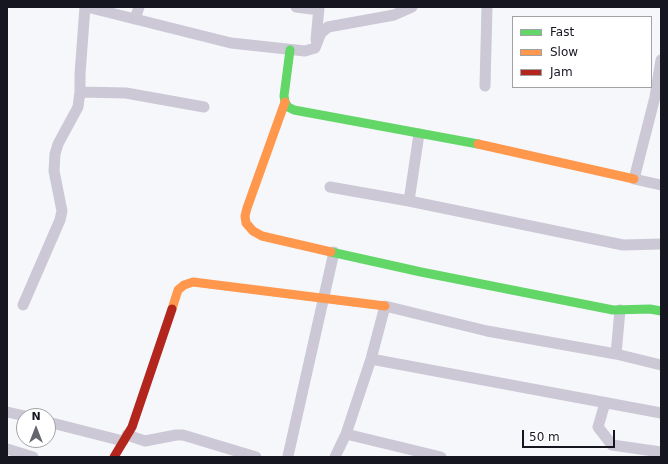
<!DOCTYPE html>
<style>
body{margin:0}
#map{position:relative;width:668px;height:464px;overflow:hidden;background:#f6f7fb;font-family:"DejaVu Sans",sans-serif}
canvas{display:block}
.frame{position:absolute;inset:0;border:8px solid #151620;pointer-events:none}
.legend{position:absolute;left:512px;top:16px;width:140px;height:72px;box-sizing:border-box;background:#fff;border:1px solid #a1a2a6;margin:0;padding:5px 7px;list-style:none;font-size:12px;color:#151620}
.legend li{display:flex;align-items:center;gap:8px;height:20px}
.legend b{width:20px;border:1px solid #a1a2a6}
.north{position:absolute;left:16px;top:408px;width:40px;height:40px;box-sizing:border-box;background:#fff;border:1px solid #a1a2a6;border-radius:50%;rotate:0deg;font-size:11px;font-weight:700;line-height:16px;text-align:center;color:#151620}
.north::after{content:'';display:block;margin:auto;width:14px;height:18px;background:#64656d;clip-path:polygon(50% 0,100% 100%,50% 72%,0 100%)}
.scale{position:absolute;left:522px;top:430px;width:93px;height:18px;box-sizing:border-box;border:2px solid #151620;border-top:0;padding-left:5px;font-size:12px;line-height:14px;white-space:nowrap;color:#151620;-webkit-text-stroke:3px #fff;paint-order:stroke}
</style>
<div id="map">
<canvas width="668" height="464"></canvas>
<div class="frame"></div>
<ul class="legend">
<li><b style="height:5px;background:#63d668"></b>Fast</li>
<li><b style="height:5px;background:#ff974d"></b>Slow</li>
<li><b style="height:5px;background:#b3261e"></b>Jam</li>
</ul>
<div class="north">N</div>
<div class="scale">50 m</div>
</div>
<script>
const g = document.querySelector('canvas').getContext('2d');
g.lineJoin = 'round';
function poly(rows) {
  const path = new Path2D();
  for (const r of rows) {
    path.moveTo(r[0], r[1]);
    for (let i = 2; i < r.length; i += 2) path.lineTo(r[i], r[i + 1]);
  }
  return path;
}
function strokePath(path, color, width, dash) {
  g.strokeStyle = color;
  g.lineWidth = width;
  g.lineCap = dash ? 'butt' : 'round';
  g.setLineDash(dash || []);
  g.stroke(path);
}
strokePath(poly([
 [87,7,231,43,305,51,315,48,321,33,328,27,394,15,412,7],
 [296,7,319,10],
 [135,19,139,7],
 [316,40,319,7],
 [661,60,655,97,634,179,661,185],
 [485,86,487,7],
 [80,92,126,93,204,107],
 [419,134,409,201,623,245,661,244],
 [330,187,409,201],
 [23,305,60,220,62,211,54,171,55,154,58,144,78,107,80,92,80,74,85,7],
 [616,354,661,365],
 [371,359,661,413],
 [605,403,598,427,612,445,661,452],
 [7,412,25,416],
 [48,422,123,441],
 [346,434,441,457],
 [127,435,145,441,176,435,183,435,256,457],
 [7,449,33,457],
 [288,456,334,252],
 [335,457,346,434,371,359,385,306,487,331,616,354,620,310]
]), '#ccc8d6', 11);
strokePath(poly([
 [290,50,284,96,285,102,288,107,294,110,478,144],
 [331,252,421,272,613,310,650,309,661,311]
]), '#63d668', 9);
strokePath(poly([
 [285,102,247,208,245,216,246,223,253,231,262,236,331,252],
 [478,144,634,179],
 [172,309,178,290,184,285,193,282,385,306]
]), '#ff974d', 9);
strokePath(poly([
 [114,457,132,427,172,309]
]), '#b3261e', 9);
</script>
